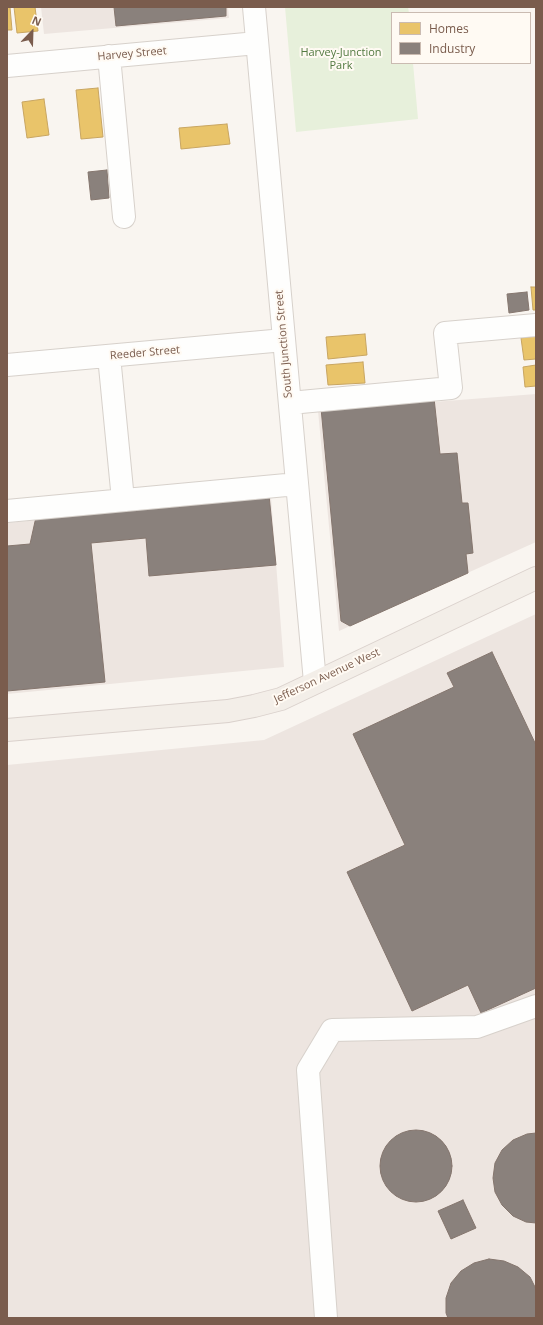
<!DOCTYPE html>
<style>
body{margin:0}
#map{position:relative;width:543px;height:1325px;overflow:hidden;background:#f9f5f0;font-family:"Open Sans",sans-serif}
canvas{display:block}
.frame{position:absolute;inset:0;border:8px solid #7a5c4d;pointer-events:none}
.legend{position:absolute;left:391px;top:12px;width:140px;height:52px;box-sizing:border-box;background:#fffaf3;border:1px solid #cabbb1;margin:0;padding:5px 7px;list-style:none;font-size:12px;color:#7a5c4d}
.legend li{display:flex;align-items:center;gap:8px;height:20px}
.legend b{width:20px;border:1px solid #cabbb1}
.north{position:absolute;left:12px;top:12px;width:40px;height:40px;-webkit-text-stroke:3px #fffaf3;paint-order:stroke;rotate:23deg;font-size:11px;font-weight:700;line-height:16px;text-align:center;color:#7a5c4d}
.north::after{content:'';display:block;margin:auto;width:14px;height:18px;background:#7a5c4d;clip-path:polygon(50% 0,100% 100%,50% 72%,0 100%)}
</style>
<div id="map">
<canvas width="543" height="1325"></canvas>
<div class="frame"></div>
<ul class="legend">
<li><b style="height:11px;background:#e9c46a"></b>Homes</li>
<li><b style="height:11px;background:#8a817c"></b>Industry</li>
</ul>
<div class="north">N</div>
</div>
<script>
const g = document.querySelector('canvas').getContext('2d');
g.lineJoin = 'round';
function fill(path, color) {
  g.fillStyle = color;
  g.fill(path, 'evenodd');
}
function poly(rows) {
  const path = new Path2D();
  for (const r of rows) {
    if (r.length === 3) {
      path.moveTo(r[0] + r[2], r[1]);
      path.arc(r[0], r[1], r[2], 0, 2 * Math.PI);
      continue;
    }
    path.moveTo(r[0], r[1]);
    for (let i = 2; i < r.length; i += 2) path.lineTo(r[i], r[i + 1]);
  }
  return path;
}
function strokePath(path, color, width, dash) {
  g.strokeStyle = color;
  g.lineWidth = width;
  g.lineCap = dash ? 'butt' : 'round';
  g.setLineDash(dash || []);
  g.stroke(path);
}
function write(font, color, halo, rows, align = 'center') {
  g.font = font + ' "Open Sans",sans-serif';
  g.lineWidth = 4;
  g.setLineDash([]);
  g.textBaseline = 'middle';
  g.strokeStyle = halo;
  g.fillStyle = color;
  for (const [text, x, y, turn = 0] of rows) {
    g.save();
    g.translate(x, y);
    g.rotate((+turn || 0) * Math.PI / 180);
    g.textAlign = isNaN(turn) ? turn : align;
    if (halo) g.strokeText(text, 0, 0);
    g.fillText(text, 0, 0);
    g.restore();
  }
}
fill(poly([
 [41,7,228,7,229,18,44,34],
 [536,394,536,542,339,631,318,411],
 [271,497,284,667,7,694,7,523],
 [536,614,536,1318,7,1318,7,765,264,740]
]), '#ede5e0');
fill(poly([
 [285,7,408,7,409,13,392,13,392,63,413,63,418,119,296,132]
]), '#e7f0db');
const homes = poly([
 [7,7,10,7,12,30,7,30,7,7],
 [14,7,35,7,38,31,17,33,14,7],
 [98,88,103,137,81,139,76,90,98,88],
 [44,99,49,135,27,138,22,102,44,99],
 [227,124,230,144,181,149,179,128,227,124],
 [531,287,536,287,536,310,533,310,531,287],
 [365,334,367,355,328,359,326,337,365,334],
 [536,336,536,359,524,360,521,338,536,336],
 [363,362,365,383,328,385,326,365,363,362],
 [536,365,536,386,525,387,523,367,536,365]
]);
fill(homes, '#e9c46a');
strokePath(homes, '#c8a561', 1);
const industry = poly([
 [114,7,226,7,226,16,116,26,114,7],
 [107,170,109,198,91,200,88,172,107,170],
 [527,292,529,310,509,313,507,294,527,292],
 [434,398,440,454,457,453,462,503,468,503,473,553,466,554,468,573,350,626,341,621,321,408,434,398],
 [269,495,276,565,149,576,146,538,91,543,105,682,7,691,7,546,30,544,36,517,269,495],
 [492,652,536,745,536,988,481,1013,468,985,412,1011,347,872,405,845,353,734,454,687,447,673,492,652],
 [416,1166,36],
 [536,1133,536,1223,526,1222,513,1216,502,1205,495,1192,493,1178,495,1163,502,1150,513,1140,527,1134,536,1133],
 [463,1200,476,1228,451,1239,438,1211,463,1200],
 [489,1259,504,1261,518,1267,530,1277,536,1289,536,1318,448,1318,446,1313,446,1298,451,1283,461,1271,474,1263,489,1259]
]);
fill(industry, '#8a817c');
strokePath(industry, '#85766e', 1);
const minor = poly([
 [254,7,315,682],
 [109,56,124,217],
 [7,66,257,43],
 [109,356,123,500],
 [7,365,284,340],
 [290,403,451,388,445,333,536,325],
 [7,511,297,484],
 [326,1318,308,1070,332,1030,477,1027,536,1006]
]);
const major = poly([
 [7,730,228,711,254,706,281,699,536,578]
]);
strokePath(minor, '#d7d1cb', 24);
strokePath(major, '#dad1cc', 24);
strokePath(minor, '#fefefd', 22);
strokePath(major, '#f3eee8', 22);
write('11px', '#537a41', '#fffaf3', [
 ["Harvey-Junction",341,53],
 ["Park",341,66]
]);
write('11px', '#7a5c4d', '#fffaf3', [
 ["Harvey Street",132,54,-5],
 ["South Junction Street",284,344,-95],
 ["Reeder Street",145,353,-5],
 ["Jefferson Avenue West",327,676,-25]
]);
</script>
